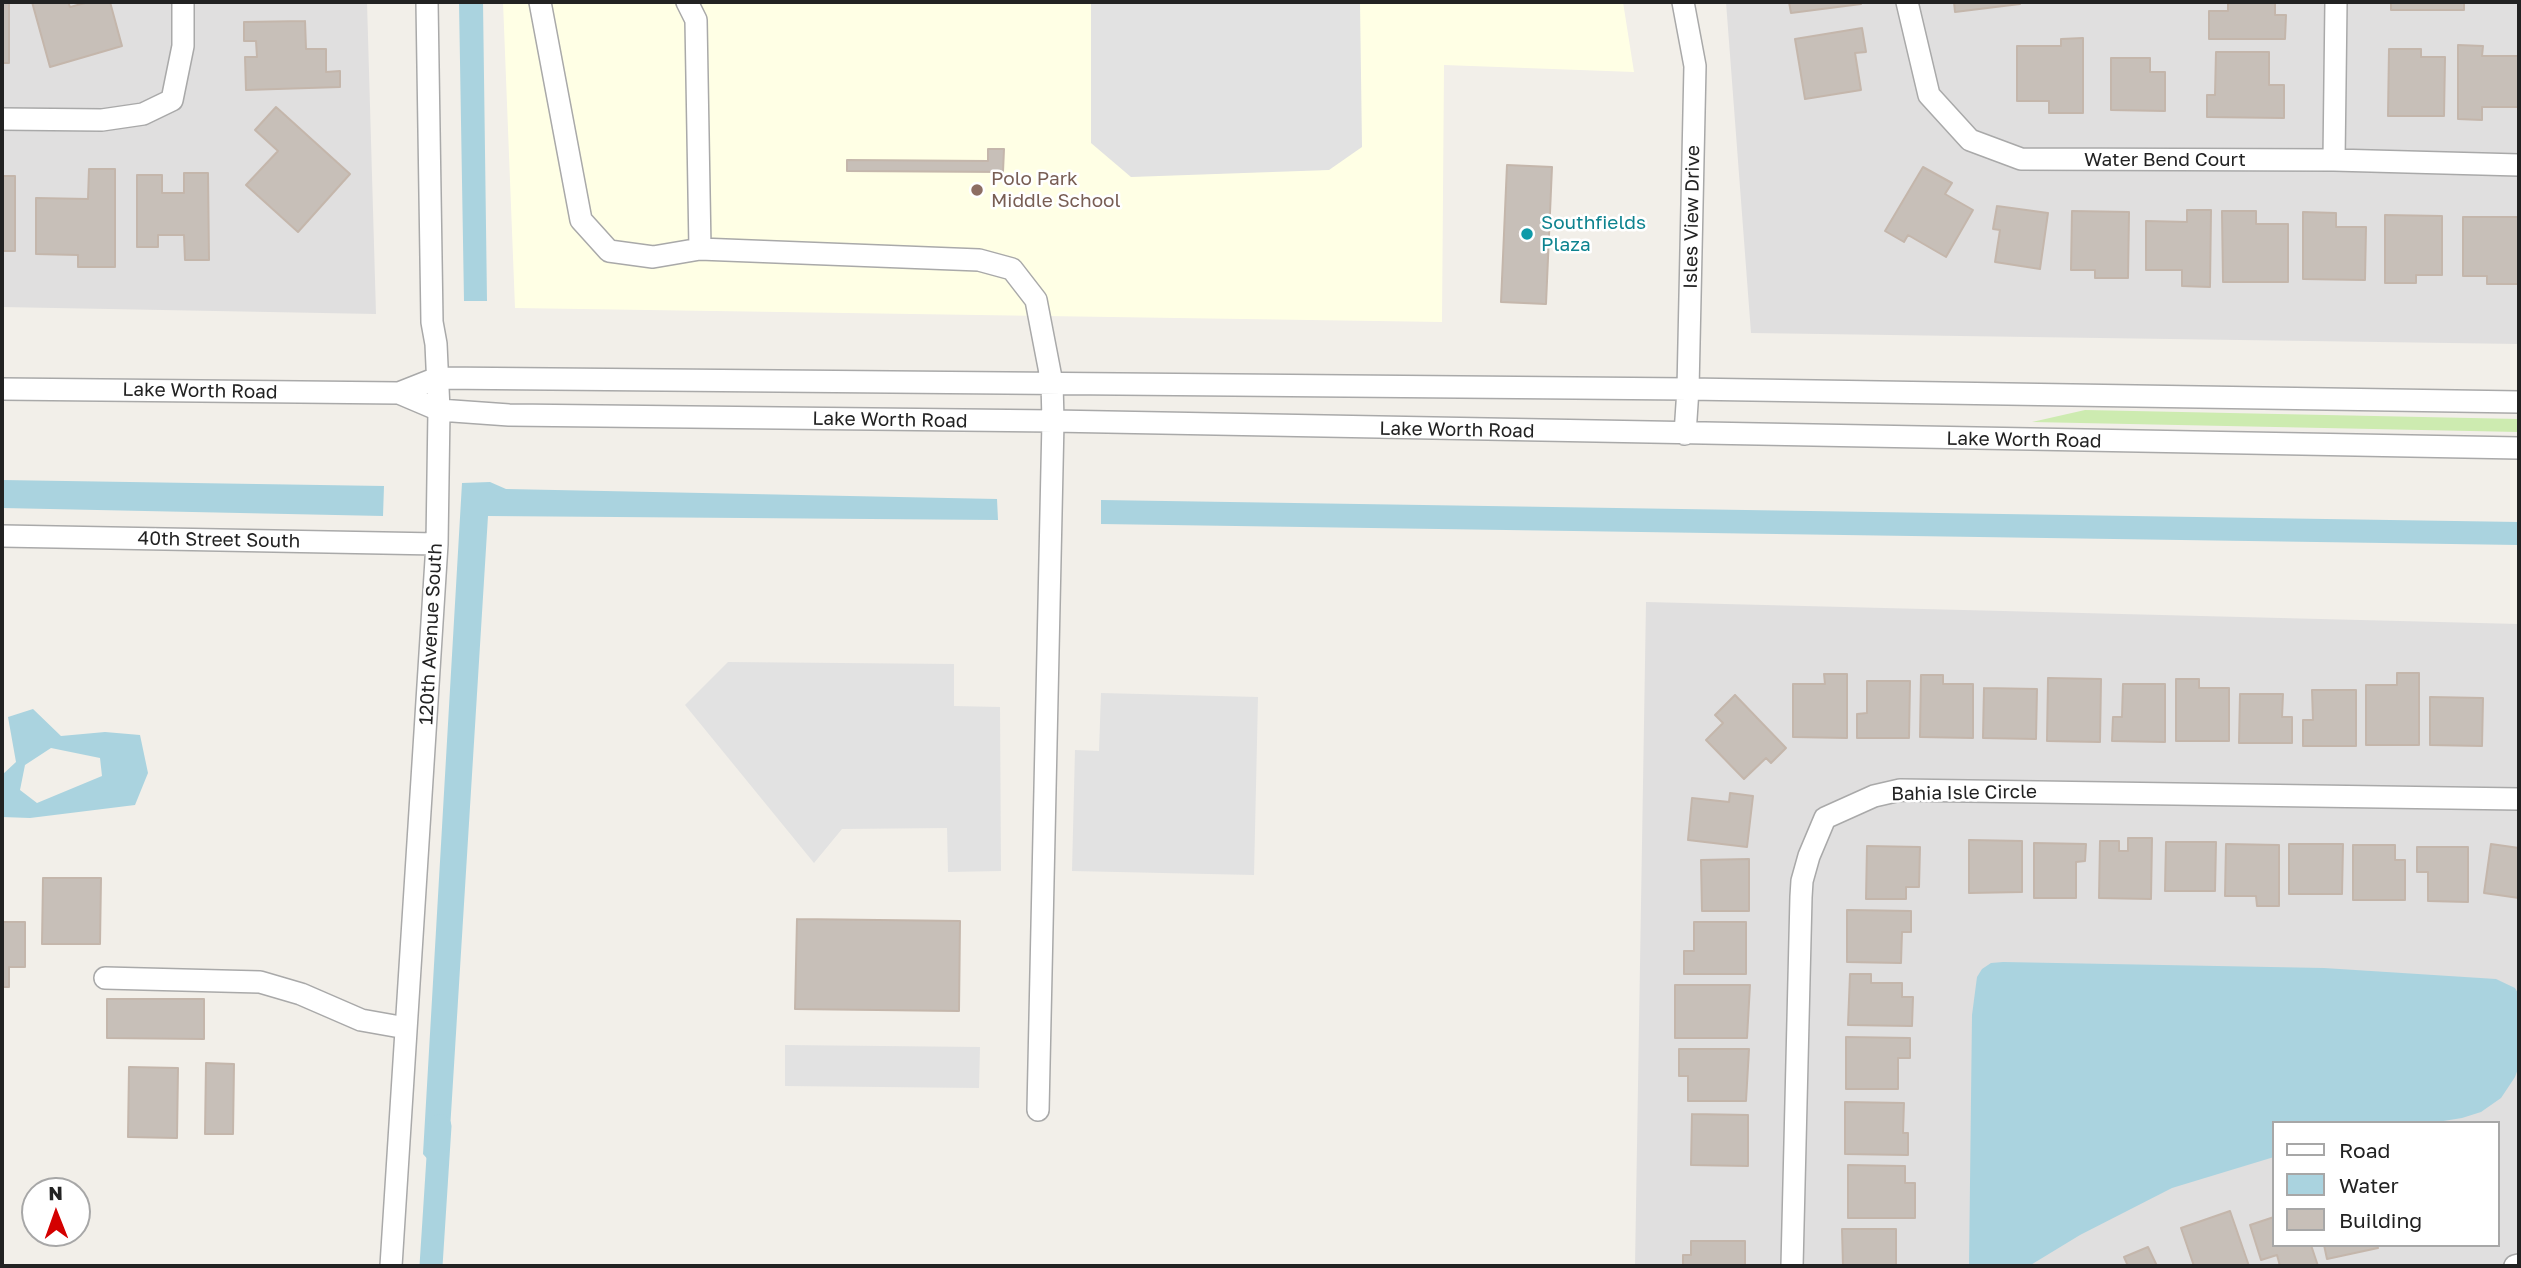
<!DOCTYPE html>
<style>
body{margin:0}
#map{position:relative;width:2521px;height:1268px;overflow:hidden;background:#f2efe9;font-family:"Golos Text",sans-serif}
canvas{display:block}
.frame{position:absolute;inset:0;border:4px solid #222;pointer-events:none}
.legend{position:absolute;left:2272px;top:1121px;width:228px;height:126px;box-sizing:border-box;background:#fff;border:2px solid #a7a7a7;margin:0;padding:9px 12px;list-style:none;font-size:21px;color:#222}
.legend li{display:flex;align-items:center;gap:14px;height:35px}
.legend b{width:35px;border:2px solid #a7a7a7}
.north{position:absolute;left:21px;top:1177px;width:70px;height:70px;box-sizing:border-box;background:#fff;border:2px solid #a7a7a7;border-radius:50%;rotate:359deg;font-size:19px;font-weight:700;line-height:28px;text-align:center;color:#222}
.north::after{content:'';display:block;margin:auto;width:24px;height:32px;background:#d40000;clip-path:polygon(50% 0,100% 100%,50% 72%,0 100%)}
</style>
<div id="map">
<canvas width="2521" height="1268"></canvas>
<div class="frame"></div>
<ul class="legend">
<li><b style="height:9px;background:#fff"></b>Road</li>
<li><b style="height:19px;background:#aad3df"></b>Water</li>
<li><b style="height:19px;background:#c7bfb8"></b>Building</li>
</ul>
<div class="north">N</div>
</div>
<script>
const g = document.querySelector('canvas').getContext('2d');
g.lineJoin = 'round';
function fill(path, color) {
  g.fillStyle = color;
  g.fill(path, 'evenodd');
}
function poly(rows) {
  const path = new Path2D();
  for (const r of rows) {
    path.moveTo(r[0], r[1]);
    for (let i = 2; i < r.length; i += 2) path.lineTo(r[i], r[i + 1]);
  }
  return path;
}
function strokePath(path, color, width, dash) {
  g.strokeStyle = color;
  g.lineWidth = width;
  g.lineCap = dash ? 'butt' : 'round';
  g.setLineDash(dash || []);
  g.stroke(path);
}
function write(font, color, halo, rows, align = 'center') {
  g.font = font + ' "Golos Text",sans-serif';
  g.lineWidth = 5;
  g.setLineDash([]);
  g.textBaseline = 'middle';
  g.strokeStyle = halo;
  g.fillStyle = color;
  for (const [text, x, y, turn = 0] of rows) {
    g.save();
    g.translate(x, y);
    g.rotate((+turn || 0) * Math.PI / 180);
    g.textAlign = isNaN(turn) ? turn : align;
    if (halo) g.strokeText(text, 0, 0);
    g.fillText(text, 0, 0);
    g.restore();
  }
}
fill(poly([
 [2,2,367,2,376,314,2,307],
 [1726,2,2519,2,2519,344,1751,333],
 [1646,602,2519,624,2519,1266,1635,1266],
 [2274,1123,2498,1123,2498,1245,2274,1245]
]), '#e0dfdf');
fill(poly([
 [503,2,1623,2,1634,72,1444,65,1442,322,515,308]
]), '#ffffe5');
fill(poly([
 [2085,410,2519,419,2519,432,2032,422]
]), '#cdebb0');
fill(poly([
 [1091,2,1360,2,1362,147,1329,170,1131,177,1091,143],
 [728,662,954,664,954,706,1000,707,1001,871,948,872,947,828,842,829,814,863,685,705],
 [1101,693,1258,697,1254,875,1072,871,1075,750,1099,751],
 [785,1045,980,1047,979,1088,785,1086]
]), '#e2e2e2');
fill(poly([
 [459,2,483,2,487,301,464,301],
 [2,480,384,486,383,516,2,508],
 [490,482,506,489,997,499,998,520,488,516,449,1146,431,1163,423,1154,462,483],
 [1101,500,2519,522,2519,545,1101,524],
 [33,709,61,736,105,732,140,735,148,773,135,805,30,818,2,817,2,775,16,762,8,717],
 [51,748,100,758,102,776,37,803,20,790,25,765],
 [2003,962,2324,968,2496,979,2515,988,2519,995,2519,1066,2515,1077,2501,1098,2481,1112,2462,1118,2431,1123,2274,1123,2274,1157,2172,1188,2080,1235,2029,1266,1969,1266,1972,1015,1977,977,1982,969,1991,963]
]), '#aad3df');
strokePath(poly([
 [431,1266,440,1126]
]), '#aad3df', 23);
const building = poly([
 [2,2,9,2,9,63,2,63,2,2],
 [32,2,68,2,70,7,89,2,110,2,122,46,50,67,32,2],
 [1789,2,1860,2,1861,4,1791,13,1789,2],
 [1954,2,2020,2,2020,4,1955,12,1954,2],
 [2228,2,2275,2,2275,15,2286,15,2285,39,2209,39,2209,11,2228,11,2228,2],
 [2391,2,2464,2,2464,10,2391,10,2391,2],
 [305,21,306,49,326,49,326,72,340,71,340,87,246,90,245,57,257,57,256,41,244,41,244,22,305,21],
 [1862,28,1866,52,1855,53,1861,90,1805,99,1795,39,1862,28],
 [2083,38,2083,113,2049,113,2049,101,2017,101,2017,46,2061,46,2061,39,2083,38],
 [2458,45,2483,46,2482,56,2519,56,2519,107,2482,107,2482,120,2458,119,2458,45],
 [2389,49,2421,49,2421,57,2445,57,2444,116,2388,116,2389,49],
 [2216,52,2269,52,2269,85,2284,85,2284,118,2207,117,2207,95,2215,95,2216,52],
 [2111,58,2150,58,2150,72,2165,72,2165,111,2111,110,2111,58],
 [276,107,350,174,298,232,246,185,278,151,255,130,276,107],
 [988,149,1004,149,1003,172,847,171,847,160,988,161,988,149],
 [1507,165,1552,167,1546,304,1501,302,1507,165],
 [1923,167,1952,183,1945,194,1973,210,1946,257,1908,235,1904,242,1885,231,1923,167],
 [89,169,115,169,115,267,78,267,78,255,36,254,36,198,88,199,89,169],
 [184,173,208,173,209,260,185,260,184,235,158,235,158,247,137,247,137,175,162,175,162,193,184,193,184,173],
 [2,176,15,176,15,251,2,251,2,176],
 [1997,206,2048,213,2040,269,1995,262,2000,230,1993,229,1997,206],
 [2187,210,2211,210,2210,287,2182,286,2182,270,2146,270,2146,221,2187,222,2187,210],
 [2072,211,2129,212,2128,278,2095,278,2095,270,2071,270,2072,211],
 [2222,211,2256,211,2256,224,2288,224,2288,282,2223,282,2222,211],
 [2303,212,2336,213,2336,227,2366,227,2365,280,2303,279,2303,212],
 [2385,215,2442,216,2442,275,2416,275,2416,283,2385,283,2385,215],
 [2463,217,2519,217,2519,284,2487,284,2487,276,2463,276,2463,217],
 [2397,673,2419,673,2419,745,2366,745,2366,685,2397,685,2397,673],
 [1824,674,1847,674,1847,738,1793,737,1793,684,1825,684,1824,674],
 [1921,675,1943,675,1943,684,1973,684,1973,738,1920,737,1921,675],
 [2048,678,2101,679,2100,742,2047,741,2048,678],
 [2176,679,2199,679,2199,688,2229,688,2229,741,2176,741,2176,679],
 [1867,681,1910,681,1909,738,1857,738,1857,714,1867,713,1867,681],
 [2123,684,2165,684,2165,742,2112,741,2113,717,2122,717,2123,684],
 [1984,688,2037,689,2036,739,1983,738,1984,688],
 [2312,690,2356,690,2356,746,2303,746,2303,720,2313,720,2312,690],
 [2240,694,2283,694,2282,717,2292,717,2292,743,2239,743,2240,694],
 [1735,695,1786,748,1771,763,1766,758,1744,779,1706,740,1723,723,1715,715,1735,695],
 [2430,697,2483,698,2482,746,2430,745,2430,697],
 [1730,793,1753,796,1747,847,1688,840,1692,798,1729,802,1730,793],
 [2128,838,2152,838,2151,899,2099,898,2100,841,2119,841,2119,851,2128,851,2128,838],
 [1969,840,2022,841,2022,892,1969,893,1969,840],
 [2166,842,2216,842,2215,891,2165,891,2166,842],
 [2034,843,2086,844,2085,861,2076,862,2076,898,2034,898,2034,843],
 [2226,844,2279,845,2279,906,2257,906,2256,896,2225,896,2226,844],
 [2289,844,2343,844,2342,894,2289,894,2289,844],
 [2491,844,2519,848,2519,898,2484,893,2491,844],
 [2353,845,2395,845,2395,860,2405,860,2405,900,2353,900,2353,845],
 [1867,846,1920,847,1919,887,1906,887,1906,899,1866,899,1867,846],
 [2417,847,2468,847,2468,902,2428,901,2428,872,2417,872,2417,847],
 [1749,859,1749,911,1702,911,1701,860,1749,859],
 [43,878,101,878,100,944,42,944,43,878],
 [1847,910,1911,911,1911,932,1902,932,1901,963,1847,962,1847,910],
 [797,919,960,921,959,1011,795,1009,797,919],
 [2,922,25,922,25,967,9,967,9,987,2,987,2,922],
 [1694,922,1746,922,1746,974,1684,974,1684,951,1694,951,1694,922],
 [1850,974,1871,974,1871,983,1902,983,1902,997,1913,997,1912,1026,1848,1025,1850,974],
 [1675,985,1750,985,1747,1038,1675,1038,1675,985],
 [107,999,204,999,204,1039,107,1038,107,999],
 [1846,1037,1910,1038,1910,1058,1898,1058,1898,1089,1846,1089,1846,1037],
 [1679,1049,1749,1049,1746,1101,1688,1101,1688,1076,1679,1076,1679,1049],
 [206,1063,234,1064,233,1134,205,1134,206,1063],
 [129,1067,178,1068,177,1138,128,1137,129,1067],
 [1845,1102,1904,1103,1903,1133,1908,1133,1908,1155,1845,1154,1845,1102],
 [1692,1114,1748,1115,1748,1166,1691,1165,1692,1114],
 [1848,1165,1905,1166,1905,1183,1915,1183,1915,1218,1848,1218,1848,1165],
 [2230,1211,2249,1266,2194,1266,2181,1228,2230,1211],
 [2274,1217,2274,1245,2311,1245,2318,1266,2280,1266,2277,1255,2261,1260,2250,1225,2274,1217],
 [1842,1229,1896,1229,1896,1266,1843,1266,1842,1229],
 [1691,1241,1745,1241,1745,1266,1683,1266,1683,1255,1691,1255,1691,1241],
 [2324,1245,2377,1245,2378,1248,2327,1259,2324,1245],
 [2148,1247,2157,1266,2128,1266,2124,1257,2148,1247]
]);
fill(building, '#c7bfb8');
strokePath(building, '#c4b6ab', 2);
const minor = poly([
 [540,2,581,220,609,251,653,257,700,249,979,260,1012,269,1036,300,1052,383,1053,421,1038,1110],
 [687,2,696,20,700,249],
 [1683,2,1695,66,1688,389,1685,434],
 [1907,2,1929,95,1970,140,2021,159,2334,160,2519,165],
 [2,119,102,120,143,114,172,100,183,46,183,2],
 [2334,160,2336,2],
 [2,389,399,393,439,410,509,415,1053,421,2519,448],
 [399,393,437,378,1688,389,2519,402],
 [2,536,437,544],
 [105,978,260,982,301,994,361,1020,406,1028],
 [391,1266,437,544,439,410,436,344,432,322,427,2],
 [1792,1266,1801,897,1802,881,1809,856,1825,818,1874,796,1900,790,2519,799],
 [2515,1266,2519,1265]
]);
strokePath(minor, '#a9a9a9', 24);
strokePath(minor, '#fff', 21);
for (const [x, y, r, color] of [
 [977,190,7,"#8d6e63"],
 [1527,234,7,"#0f9aa8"]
]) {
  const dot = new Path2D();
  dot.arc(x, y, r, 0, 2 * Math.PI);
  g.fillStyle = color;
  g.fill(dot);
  strokePath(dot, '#fff', 2.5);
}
write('19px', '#222', '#fff', [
 ["Water Bend Court",2165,160],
 ["Isles View Drive",1692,217,-89],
 ["Lake Worth Road",200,391,1],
 ["Lake Worth Road",890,420,1],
 ["Lake Worth Road",1457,430,1],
 ["Lake Worth Road",2024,440,1],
 ["40th Street South",219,540,1],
 ["120th Avenue South",431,634,-87],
 ["Bahia Isle Circle",1964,793,-1]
]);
write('19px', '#785e54', '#fff', [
 ["Polo Park",991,179],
 ["Middle School",991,201]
], 'left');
write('19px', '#0d838f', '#fff', [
 ["Southfields",1541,223],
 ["Plaza",1541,245]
], 'left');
</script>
